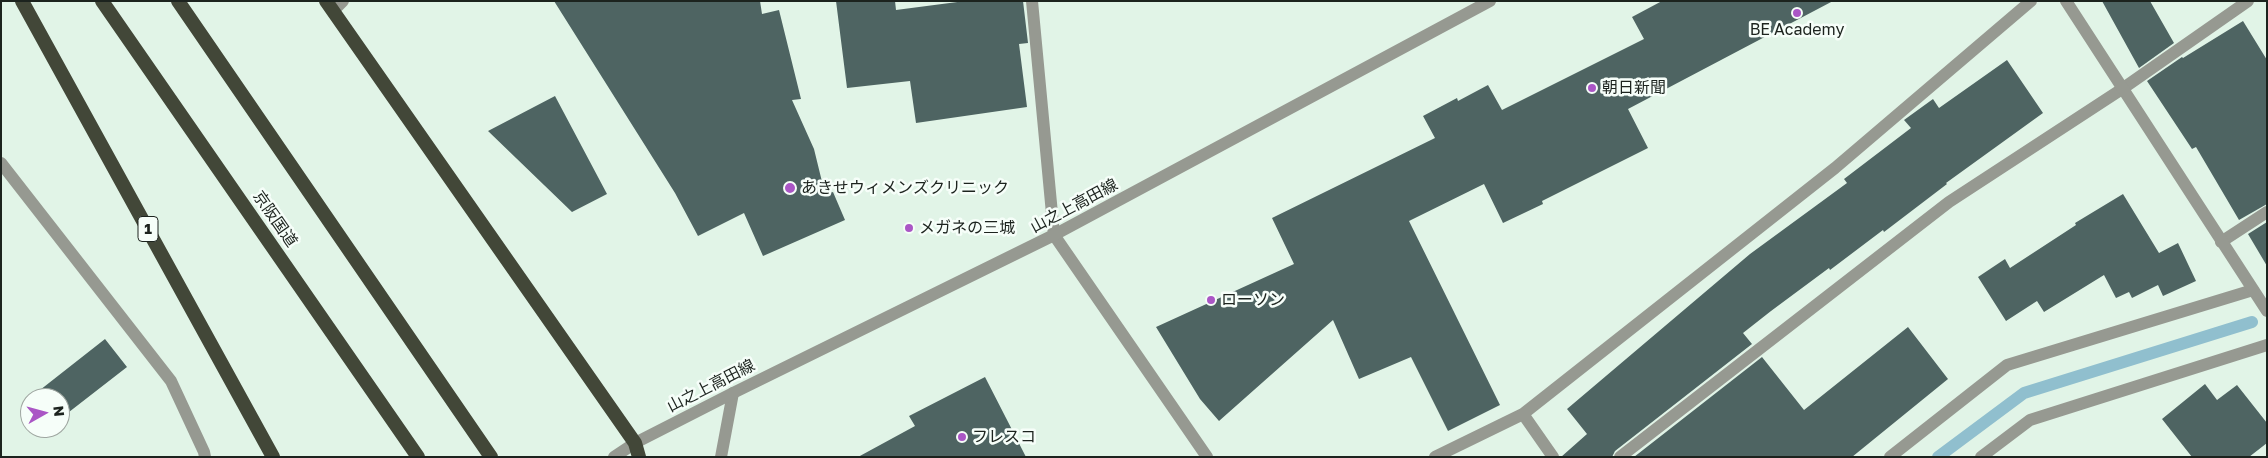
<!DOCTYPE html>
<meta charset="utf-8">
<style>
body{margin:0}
#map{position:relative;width:2268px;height:458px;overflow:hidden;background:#e1f4e7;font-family:"Golos Text",sans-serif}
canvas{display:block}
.frame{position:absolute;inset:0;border:2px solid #1c231e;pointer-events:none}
.north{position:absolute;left:20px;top:388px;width:50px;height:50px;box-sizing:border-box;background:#f6fef9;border:1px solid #9fa6a1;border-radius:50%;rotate:83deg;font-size:14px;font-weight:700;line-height:20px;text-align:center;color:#1c231e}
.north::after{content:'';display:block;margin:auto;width:18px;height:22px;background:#aa56c5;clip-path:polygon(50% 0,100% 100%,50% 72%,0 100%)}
</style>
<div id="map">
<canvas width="2268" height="458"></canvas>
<div class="frame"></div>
<div class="north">N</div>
</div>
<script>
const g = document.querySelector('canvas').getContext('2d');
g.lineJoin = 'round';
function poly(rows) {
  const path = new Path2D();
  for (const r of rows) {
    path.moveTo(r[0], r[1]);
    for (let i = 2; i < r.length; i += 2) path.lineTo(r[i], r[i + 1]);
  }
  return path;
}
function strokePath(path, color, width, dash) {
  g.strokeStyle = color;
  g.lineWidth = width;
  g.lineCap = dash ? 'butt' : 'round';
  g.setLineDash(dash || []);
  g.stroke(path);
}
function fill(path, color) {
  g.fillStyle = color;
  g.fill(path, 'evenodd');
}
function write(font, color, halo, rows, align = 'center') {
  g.font = font + ' "Golos Text","Noto Sans JP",sans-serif';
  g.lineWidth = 5;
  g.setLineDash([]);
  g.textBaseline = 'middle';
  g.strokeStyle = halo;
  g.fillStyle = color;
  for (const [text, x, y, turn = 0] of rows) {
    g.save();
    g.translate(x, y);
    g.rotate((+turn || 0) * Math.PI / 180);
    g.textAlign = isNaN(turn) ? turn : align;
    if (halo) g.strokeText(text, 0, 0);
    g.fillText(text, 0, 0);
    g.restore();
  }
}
strokePath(poly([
 [1938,457,2024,393,2252,322]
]), '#90bfce', 12);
fill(poly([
 [554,1,760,1,762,14,779,10,801,99,792,100,814,149,825,194,833,192,845,220,763,256,744,213,698,236,675,193],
 [836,1,895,1,896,10,965,1,1023,1,1028,43,1019,44,1027,107,916,123,910,81,847,88],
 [1662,1,1833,1,1628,109,1648,148,1542,201,1543,204,1503,223,1484,184,1409,221,1500,405,1448,431,1411,357,1359,379,1333,320,1219,421,1200,399,1156,327,1294,264,1272,218,1435,138,1423,116,1457,98,1458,101,1488,85,1502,110,1644,39,1632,17],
 [2102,1,2150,1,2174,43,2139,68],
 [2243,21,2267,60,2267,204,2239,220,2196,147,2192,149,2147,81,2182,57,2183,58],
 [2007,60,2043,113,1946,183,1947,184,1884,232,1883,230,1830,270,1829,268,1771,311,1743,333,1752,344,1615,451,1612,457,1561,457,1587,434,1567,409,1750,254,1847,183,1844,179,1911,128,1904,120,1933,99,1939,108],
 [555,96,607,194,572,212,488,131],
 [2123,194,2159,253,2178,243,2196,281,2163,296,2158,285,2132,298,2129,292,2116,298,2104,275,2044,312,2037,301,2006,321,1978,277,2005,259,2010,268,2076,225,2075,223],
 [2267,222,2267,266,2248,234],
 [1908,327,1948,379,1852,457,1634,457,1762,357,1804,410],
 [105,339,127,367,60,419,60,398,30,398,30,410,26,401],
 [985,377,1026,457,858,457,915,426,909,416],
 [2205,384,2217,400,2237,385,2267,423,2267,443,2249,457,2192,457,2162,419]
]), '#4e6462');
strokePath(poly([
 [2221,242,2267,212]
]), '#969991', 12);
strokePath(poly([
 [1032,1,1054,235,1207,457],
 [333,11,343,1],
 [1,163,171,381,204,452,205,457],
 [1523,414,1553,457],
 [721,457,733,393],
 [1435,457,1523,414,1835,168,2031,1],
 [1620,457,1949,202,2122,89,2248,1],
 [1890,457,2007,365,2253,290],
 [1981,457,2030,420,2267,345]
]), '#969991', 12);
strokePath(poly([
 [2066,1,2267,311],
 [614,457,635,443,733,393,1054,235,1490,1]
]), '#969991', 12);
strokePath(poly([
 [22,1,273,457],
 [102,1,418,457],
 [178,1,491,457],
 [326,1,635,443,639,457]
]), '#424738', 14);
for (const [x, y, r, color] of [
 [1797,13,5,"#aa56c5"],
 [1592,88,5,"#aa56c5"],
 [790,188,6,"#aa56c5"],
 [909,228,5,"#aa56c5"],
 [1211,300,5,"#aa56c5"],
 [962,437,5,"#aa56c5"]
]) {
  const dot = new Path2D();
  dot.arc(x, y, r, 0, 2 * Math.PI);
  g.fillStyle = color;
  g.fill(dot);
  strokePath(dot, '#f6fef9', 2);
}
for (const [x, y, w] of [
 [148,229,20]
]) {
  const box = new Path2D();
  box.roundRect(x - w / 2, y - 12.5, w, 25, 4);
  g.fillStyle = '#f6fef9';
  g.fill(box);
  strokePath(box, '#1c231e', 1);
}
write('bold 15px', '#1c231e', null, [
 ["1",148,229]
]);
write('16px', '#1c231e', '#f6fef9', [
 ["BE Academy",1797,30,"center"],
 ["朝日新聞",1602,88],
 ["あきせウィメンズクリニック",801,188],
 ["メガネの三城",919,228],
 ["ローソン",1221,300],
 ["フレスコ",972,437]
], 'left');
write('16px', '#1c231e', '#f6fef9', [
 ["山之上高田線",1074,206,-28],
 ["京阪国道",275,219,55],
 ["山之上高田線",711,386,-27]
]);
</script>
